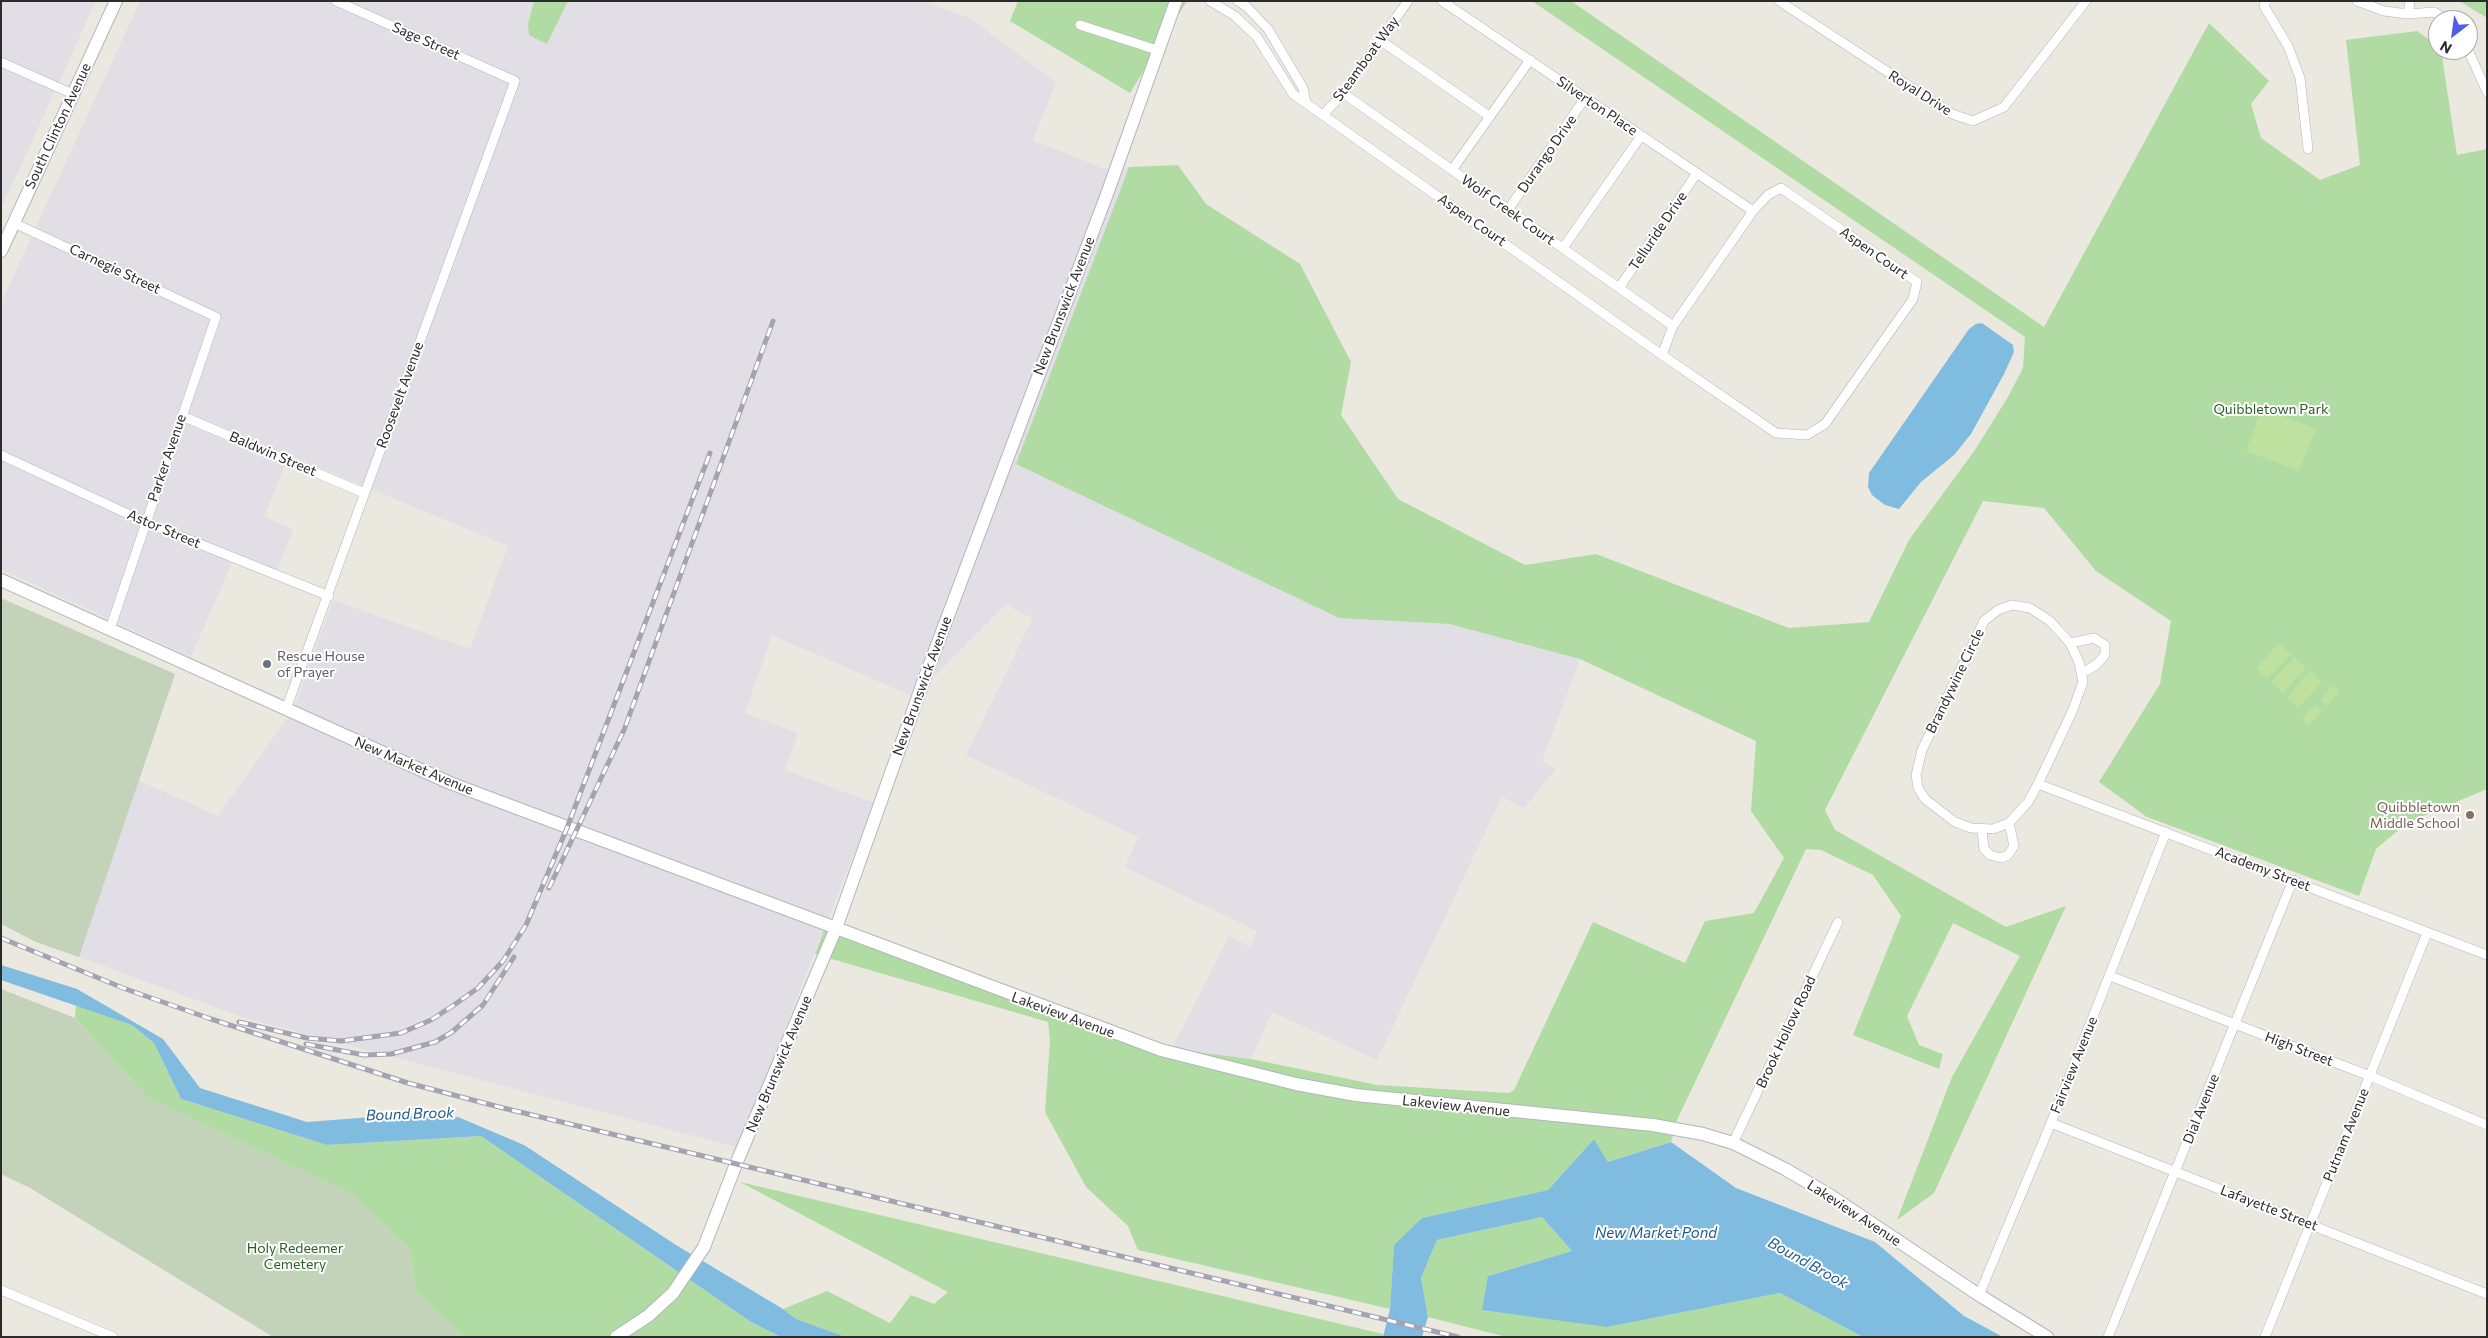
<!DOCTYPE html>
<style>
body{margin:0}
#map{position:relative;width:2488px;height:1338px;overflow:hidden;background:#ebe8df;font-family:Commissioner,sans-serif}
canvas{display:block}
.frame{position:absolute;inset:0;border:2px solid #2b2b2b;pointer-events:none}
.north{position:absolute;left:2428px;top:10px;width:50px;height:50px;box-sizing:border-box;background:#fff;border:1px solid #aaa;border-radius:50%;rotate:210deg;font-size:14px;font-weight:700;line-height:20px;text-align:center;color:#2b2b2b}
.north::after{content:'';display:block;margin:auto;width:18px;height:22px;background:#545ee4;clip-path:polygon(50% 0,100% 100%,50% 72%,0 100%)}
</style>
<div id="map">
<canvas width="2488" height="1338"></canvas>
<div class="frame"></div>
<div class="north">N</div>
</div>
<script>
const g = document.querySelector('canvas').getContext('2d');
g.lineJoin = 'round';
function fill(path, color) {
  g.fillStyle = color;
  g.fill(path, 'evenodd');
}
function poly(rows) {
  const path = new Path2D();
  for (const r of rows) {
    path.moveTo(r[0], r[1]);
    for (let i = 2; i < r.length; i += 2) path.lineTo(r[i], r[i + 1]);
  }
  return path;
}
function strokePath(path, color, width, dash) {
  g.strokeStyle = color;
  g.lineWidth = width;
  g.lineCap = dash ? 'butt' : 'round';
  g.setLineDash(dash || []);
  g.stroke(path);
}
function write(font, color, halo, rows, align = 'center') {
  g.font = font + ' Commissioner,sans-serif';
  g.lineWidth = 4;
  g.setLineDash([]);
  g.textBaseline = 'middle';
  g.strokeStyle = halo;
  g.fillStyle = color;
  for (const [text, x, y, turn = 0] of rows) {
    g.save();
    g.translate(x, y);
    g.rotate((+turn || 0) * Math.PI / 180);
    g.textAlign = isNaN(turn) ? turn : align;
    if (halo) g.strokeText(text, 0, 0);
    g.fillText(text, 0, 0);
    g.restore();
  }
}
fill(poly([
 [1,1,96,1,1,209],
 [140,1,534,1,528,24,547,43,568,1,921,1,968,17,1056,82,1033,140,1102,168,1129,167,1016,464,1339,618,1449,624,1580,659,1542,761,1556,769,1524,808,1502,797,1377,1060,1272,1012,1251,1059,1172,1049,1229,936,1250,947,1257,931,1125,867,1138,837,966,755,1033,617,1022,614,1006,604,914,697,772,635,745,713,798,733,785,770,874,803,785,1028,747,1150,245,1018,79,957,138,780,218,816,294,708,333,600,470,649,508,546,289,455,264,517,293,529,275,575,234,558,191,657,1,569,1,303]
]), '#e1dfe5');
fill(poly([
 [534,1,568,1,547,44,529,35,528,24],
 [1018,1,1187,1,1130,93,1010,21],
 [1532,1,1571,1,2044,327,2209,23,2269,81,2251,104,2261,138,2320,180,2360,165,2346,40,2417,31,2438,46,2438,50,2441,50,2457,155,2487,149,2487,789,2407,823,2376,849,2359,896,2147,817,2099,782,2160,684,2171,621,2096,571,2044,508,1983,501,1825,810,1835,830,2006,927,2066,906,1934,1193,1897,1220,1952,1077,2020,956,1953,923,1907,1016,1919,1045,1943,1054,1939,1069,1853,1035,1901,916,1873,875,1821,850,1806,849,1677,1120,1671,1142,1608,1162,1594,1139,1548,1190,1422,1218,1394,1246,1390,1309,1138,1250,1128,1226,1086,1187,1045,1112,1050,1041,1048,1022,815,954,828,920,1172,1049,1251,1059,1377,1085,1509,1093,1514,1090,1593,922,1685,963,1705,921,1754,913,1784,858,1751,811,1756,741,1580,659,1449,624,1339,618,1016,464,1129,167,1178,165,1206,204,1300,264,1351,362,1341,415,1398,499,1525,565,1596,554,1789,628,1869,622,1909,540,1975,450,2008,397,2023,368,2025,337],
 [2487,1,2487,18,2461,2,2461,1],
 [76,1005,132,1025,154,1043,181,1099,327,1145,481,1136,751,1322,781,1337,464,1337,416,1291,410,1250,352,1194,148,1098,75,1018],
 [740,1182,1383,1334,1383,1337,846,1337,796,1319,783,1309,827,1291,890,1323,911,1295,934,1304,948,1292],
 [1542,1217,1572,1251,1488,1276,1607,1327,1780,1293,1863,1337,1506,1337,1428,1317,1421,1278,1437,1240]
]), '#b0dba3');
fill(poly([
 [1,598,175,674,79,957,36,942,1,924],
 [1,989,75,1018,148,1098,352,1194,410,1250,416,1291,464,1337,273,1337,30,1188,1,1174]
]), '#c3d3b9');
fill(poly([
 [2262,408,2316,429,2299,471,2246,451],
 [2279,643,2291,654,2267,679,2256,668],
 [2295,657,2306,668,2283,693,2271,682],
 [2310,671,2322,682,2298,708,2287,697],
 [2333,685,2340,691,2327,706,2320,700],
 [2315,705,2322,711,2309,725,2302,719]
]), '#bee1a0');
fill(poly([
 [1982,323,2013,345,2014,352,2004,374,1971,434,1954,455,1921,482,1899,509,1885,505,1872,495,1868,487,1869,473,1969,329,1976,324],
 [1,965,77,989,163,1039,200,1088,307,1122,385,1116,458,1117,524,1145,676,1245,783,1309,796,1319,846,1337,781,1337,751,1322,481,1136,327,1145,181,1099,154,1043,132,1025,1,980],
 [1594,1139,1608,1162,1671,1142,1736,1188,1875,1242,1964,1316,2003,1337,1863,1337,1780,1293,1607,1327,1482,1310,1488,1276,1572,1251,1542,1217,1437,1240,1421,1278,1428,1317,1422,1337,1383,1337,1390,1309,1394,1245,1422,1218,1548,1190]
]), '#80bbe0');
const street = poly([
 [1210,1,1235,16,1257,37,1293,94,1662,355,1776,433,1807,435,1825,424,1913,299,1917,282,1781,188,1768,195,1753,211,1673,326,1662,355],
 [1238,1,1247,7,1268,29,1303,88,1306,103],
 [1442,1,1753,211],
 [1779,1,1952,114,1973,121,2004,107,2086,1],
 [2266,1,2264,6,2288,46,2300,78,2308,149],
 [2357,1,2384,11,2408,14,2434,12,2447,20],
 [2408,14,2410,1],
 [1080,25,1157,50],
 [1380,40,1489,116],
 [2468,50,2487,92],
 [1,62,73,94],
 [1343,93,1673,326],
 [1323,115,1343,93,1408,1],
 [1452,170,1530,60],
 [1508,210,1585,98],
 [14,223,216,317,110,629],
 [1563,248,1641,136],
 [1619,288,1697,173],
 [182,416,364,493],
 [1,455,145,522,329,596],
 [2012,605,2030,608,2050,621,2070,643,2079,662,2083,682,2072,712,2038,784,2028,802,2009,823,1993,829,1971,828,1955,822,1925,799,1918,788,1916,775,1922,750,1984,621,1998,610,2012,605],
 [2070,643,2094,638,2105,645,2105,655,2096,665,2082,673],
 [286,709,515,81,336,1],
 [2038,784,2487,955],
 [1982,830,1984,849,1990,855,2001,858,2008,855,2014,846,2009,823],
 [2110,976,2370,1076,2487,1125],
 [2051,1123,2487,1294],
 [1733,1143,1838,922],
 [1,1290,113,1337],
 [1979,1295,2051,1123,2166,832],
 [2108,1337,2293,880],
 [2265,1337,2427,933]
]);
const secondary = poly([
 [1,251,116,1],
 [1,580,450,783,1161,1050,1296,1084,1356,1095,1653,1125,1703,1134,1733,1143,1785,1169,1831,1196,1979,1295,2047,1337],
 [616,1337,648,1316,673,1293,704,1247,736,1164,836,928,925,677,1107,194,1176,1]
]);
strokePath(street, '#b3b4bd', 10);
strokePath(secondary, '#b3b4bd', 14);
strokePath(street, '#fff', 9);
strokePath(secondary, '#fff', 12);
const rail = poly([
 [549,888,624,730,773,321],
 [1,938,123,988,208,1018,408,1083,503,1108,1458,1337],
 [239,1022,307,1038,341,1041,401,1033,431,1020,454,1005,478,988,503,961,526,925,567,828,710,453],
 [306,1044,364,1055,391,1054,435,1042,452,1032,483,1005,514,957]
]);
strokePath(rail, '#a3a3b3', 5);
strokePath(rail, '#fff', 3, [9]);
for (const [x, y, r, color] of [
 [267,664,5,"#6b7280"],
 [2470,815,5,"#8d6e63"]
]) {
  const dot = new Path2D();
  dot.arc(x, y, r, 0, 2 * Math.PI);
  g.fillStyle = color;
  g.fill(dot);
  strokePath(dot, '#fff', 2);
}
write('14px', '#2b2b2b', '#fff', [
 ["Sage Street",426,41,24],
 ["Steamboat Way",1366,59,-54],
 ["Royal Drive",1920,93,32],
 ["Silverton Place",1597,106,34],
 ["South Clinton Avenue",58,126,-65],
 ["Durango Drive",1547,154,-55],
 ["Wolf Creek Court",1508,210,35],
 ["Aspen Court",1472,220,35],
 ["Telluride Drive",1658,231,-56],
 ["Aspen Court",1874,253,35],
 ["Carnegie Street",115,269,25],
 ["New Brunswick Avenue",1064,306,-69],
 ["Roosevelt Avenue",400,395,-70],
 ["Baldwin Street",273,454,23],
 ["Parker Avenue",167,458,-71],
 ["Astor Street",164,529,23],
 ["Brandywine Circle",1955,681,-64],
 ["New Brunswick Avenue",922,686,-70],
 ["New Market Avenue",414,766,23],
 ["Academy Street",2263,869,21],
 ["Lakeview Avenue",1063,1015,20],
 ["Brook Hollow Road",1786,1032,-65],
 ["High Street",2299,1049,21],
 ["New Brunswick Avenue",779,1064,-67],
 ["Fairview Avenue",2074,1065,-68],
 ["Lakeview Avenue",1456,1106,6],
 ["Dial Avenue",2201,1109,-68],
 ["Putnam Avenue",2346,1135,-68],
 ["Lafayette Street",2269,1208,21],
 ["Lakeview Avenue",1854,1213,33]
]);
write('14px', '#296024', '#fff', [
 ["Quibbletown Park",2271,409],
 ["Holy Redeemer",295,1248],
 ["Cemetery",295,1264]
]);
write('14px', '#5b616d', '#fff', [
 ["Rescue House",277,656],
 ["of Prayer",277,672]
], 'left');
write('14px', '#785e54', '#fff', [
 ["Quibbletown",2460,807],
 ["Middle School",2460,823]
], 'right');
write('italic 15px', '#1e5a8c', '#fff', [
 ["Bound Brook",410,1114,-2],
 ["New Market Pond",1656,1233],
 ["Bound Brook",1808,1263,29]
]);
</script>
